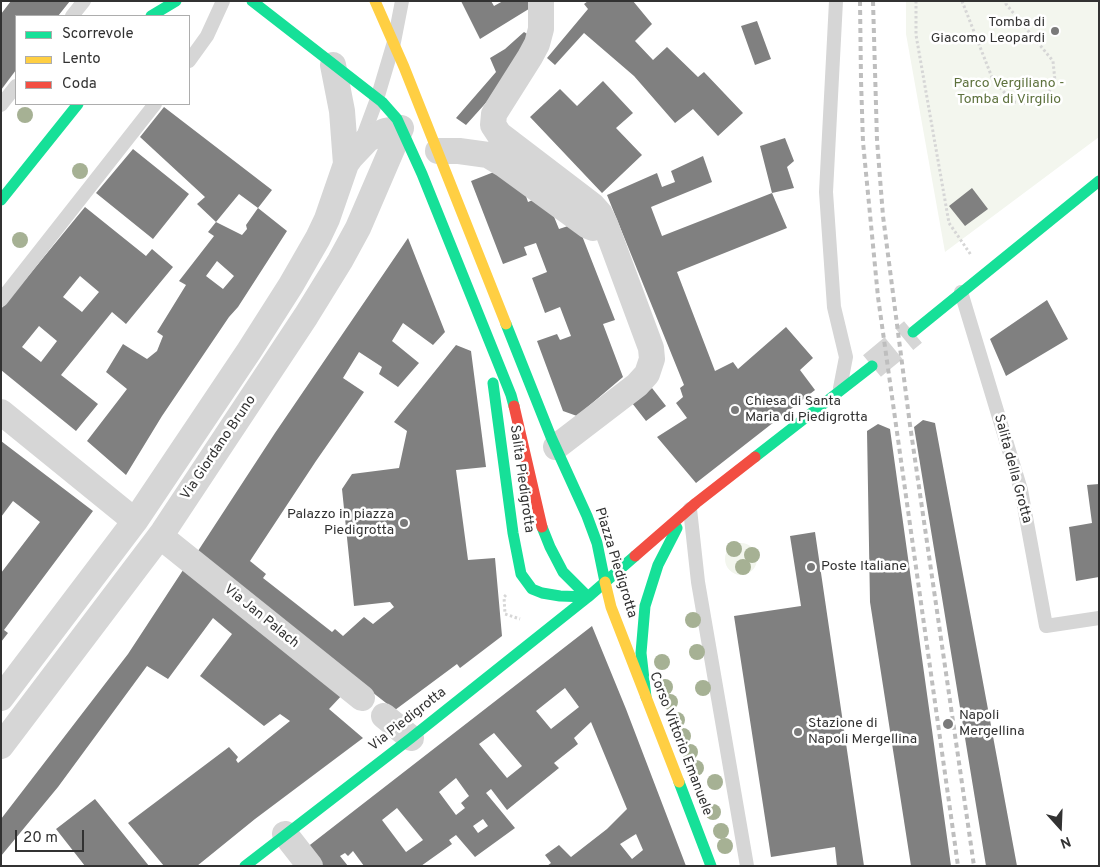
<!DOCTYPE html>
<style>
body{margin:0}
#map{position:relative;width:1100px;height:867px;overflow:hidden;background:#fff;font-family:Overpass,sans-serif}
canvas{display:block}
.frame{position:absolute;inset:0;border:2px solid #323232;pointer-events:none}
.legend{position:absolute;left:15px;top:15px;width:175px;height:90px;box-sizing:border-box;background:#fff;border:1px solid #adadad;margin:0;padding:6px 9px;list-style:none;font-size:15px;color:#323232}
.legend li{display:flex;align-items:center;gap:10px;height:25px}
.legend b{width:25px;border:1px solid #adadad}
.north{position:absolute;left:1035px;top:802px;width:50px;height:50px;-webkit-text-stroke:4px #fff;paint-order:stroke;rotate:160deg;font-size:14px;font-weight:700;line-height:20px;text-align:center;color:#323232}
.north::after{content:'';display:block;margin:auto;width:18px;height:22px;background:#323232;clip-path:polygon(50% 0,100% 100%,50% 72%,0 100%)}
.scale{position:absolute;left:15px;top:830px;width:69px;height:22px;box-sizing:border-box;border:2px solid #323232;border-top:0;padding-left:6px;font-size:15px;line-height:18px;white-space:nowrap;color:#323232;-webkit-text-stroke:4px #fff;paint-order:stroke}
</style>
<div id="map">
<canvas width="1100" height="867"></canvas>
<div class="frame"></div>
<ul class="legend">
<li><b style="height:6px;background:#16e098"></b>Scorrevole</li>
<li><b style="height:6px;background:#ffcf43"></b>Lento</li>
<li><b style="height:6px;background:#f24e42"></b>Coda</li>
</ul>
<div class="north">N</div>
<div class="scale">20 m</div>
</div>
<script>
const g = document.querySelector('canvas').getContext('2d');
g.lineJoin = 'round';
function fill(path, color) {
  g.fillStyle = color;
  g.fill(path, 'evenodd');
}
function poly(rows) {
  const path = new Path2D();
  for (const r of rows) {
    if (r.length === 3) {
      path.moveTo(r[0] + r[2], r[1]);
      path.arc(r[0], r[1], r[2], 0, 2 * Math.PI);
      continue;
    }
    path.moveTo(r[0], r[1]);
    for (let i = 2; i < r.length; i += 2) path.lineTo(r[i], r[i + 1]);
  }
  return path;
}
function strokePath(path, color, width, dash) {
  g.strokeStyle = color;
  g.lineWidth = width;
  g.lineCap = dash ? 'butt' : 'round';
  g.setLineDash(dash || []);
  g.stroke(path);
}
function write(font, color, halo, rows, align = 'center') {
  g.font = font + ' Overpass,sans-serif';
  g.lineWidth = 5;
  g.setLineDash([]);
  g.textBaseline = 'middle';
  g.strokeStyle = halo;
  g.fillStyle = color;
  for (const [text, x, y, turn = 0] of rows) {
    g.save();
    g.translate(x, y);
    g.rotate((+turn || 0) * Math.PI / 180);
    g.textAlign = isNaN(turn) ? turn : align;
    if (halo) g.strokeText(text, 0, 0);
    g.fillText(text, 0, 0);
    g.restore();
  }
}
fill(poly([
 [906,1,1099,1,1099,137,945,252,906,34],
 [741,559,16]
]), '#f3f6ee');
fill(poly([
 [11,1,70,1,58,16,16,16,16,70,1,90,1,14],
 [461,1,491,1,494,6,503,1,529,1,532,7,480,39],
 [588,1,633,1,652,24,635,41,653,60,667,47,698,77,704,72,743,113,718,136,693,109,675,123,634,76,584,33,555,65,547,58,588,9,584,4],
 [757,21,771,59,755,65,741,26],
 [524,32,529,35,501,86,466,125,456,118,496,72,490,58,505,49],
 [603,81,633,113,616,128,642,155,602,193,530,117,560,89,577,106],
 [164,107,272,190,258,208,287,231,238,307,229,317,162,416,126,475,87,441,127,389,106,372,123,344,147,359,157,351,163,336,157,332,186,285,179,281,214,236,208,232,216,222,242,235,247,229,246,225,258,208,239,194,216,222,197,204,205,197,140,137],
 [217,261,234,276,223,289,206,276],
 [785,138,794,161,787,167,794,188,772,193,760,146],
 [133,149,189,194,153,239,96,193],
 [703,156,712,182,651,207,662,236,772,193,787,228,677,272,715,371,733,362,738,369,786,327,813,358,800,370,815,390,696,483,657,437,687,418,676,403,683,397,680,388,684,385,607,195,657,173,662,187,675,182,671,171],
 [504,168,520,179,528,202,542,196,548,202,559,229,577,223,615,320,603,324,623,377,577,416,563,411,537,341,557,334,560,340,571,336,560,307,545,313,532,278,547,272,536,243,524,247,527,255,503,264,471,181],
 [972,188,988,209,965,226,949,206],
 [85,207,146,256,152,249,173,267,126,324,112,312,61,375,98,404,76,431,1,370,1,309],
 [80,276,99,292,82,312,63,297],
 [39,326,57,341,41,362,22,347],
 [408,238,445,332,433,345,403,323,392,341,419,363,398,387,379,374,382,367,359,352,343,378,364,392,316,461,250,561,266,574,263,578,332,632,335,629,343,636,364,617,373,624,394,607,390,602,354,606,342,489,352,474,399,468,407,431,394,422,456,345,471,351,486,467,456,470,468,560,495,558,502,636,460,668,457,664,395,710,196,554,275,433],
 [1047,300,1068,339,1006,376,990,339],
 [652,388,666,406,646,421,632,403],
 [923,420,935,423,1017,866,986,866,914,427],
 [878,424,890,429,951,866,911,866,870,602,867,431],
 [1,441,93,511,4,630,8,633,1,642,1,573,40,522,13,501,1,517],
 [1099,484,1099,577,1076,581,1069,527,1092,523,1087,485],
 [815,532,864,866,837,866,835,847,771,857,734,616,801,606,790,536],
 [185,567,344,693,329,709,363,738,255,819,197,866,164,866,128,823,229,747,238,757,236,760,238,763,290,721,280,714,264,726,200,676,232,634,213,618,168,679,147,666,58,787,1,856,1,819,128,654],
 [592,626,626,709,686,866,547,866,551,863,545,855,559,845,571,857,607,829,627,809,591,722,574,738,578,744,554,763,559,768,507,810,491,789,486,793,515,828,475,857,456,835,449,840,452,844,421,866,364,866,353,851,348,856,345,853,340,856,348,866,319,866,306,848],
 [565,688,579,707,551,729,536,711],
 [494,733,522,766,507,778,479,744],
 [456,778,469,796,461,803,465,808,456,815,439,792],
 [397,808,423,840,406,852,382,820],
 [483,819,488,826,478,833,473,826],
 [636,834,643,850,632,859,620,844],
 [95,799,149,866,85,866,56,829]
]), '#808080');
strokePath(poly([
 [872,366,913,332]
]), '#d6d6d6', 28, [28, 14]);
strokePath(poly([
 [916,1,916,35,949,223,971,255],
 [962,1,993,80,1013,102,1032,104,1047,96,1055,81,1053,61,1006,4,1006,1],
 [506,595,504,597,505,614,520,619]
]), '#d6d6d6', 3, [2.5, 2.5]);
strokePath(poly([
 [836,1,826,192,834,307,846,357,840,388],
 [72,16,84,1],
 [189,61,207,36,223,1],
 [1,105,16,86],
 [361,142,377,99,394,42,402,1],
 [961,292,1021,490,1046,626,1099,618],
 [1,300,155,104],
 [690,509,698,582,747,866]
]), '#d6d6d6', 14);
strokePath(poly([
 [541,1,541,29,537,44,530,57,494,114,493,125,499,134,592,205,600,214,605,224],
 [333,65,342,111,346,164],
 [438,151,459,151,488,155,503,164,588,226,593,228,605,224,651,348,652,359,647,374,637,385,556,447],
 [1,412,135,521],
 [160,536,362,698],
 [1,698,135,521,249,351,291,285,318,238,327,219,346,164,351,157,368,139,385,131,401,128],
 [384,716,411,738],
 [1,746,163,532,306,316,340,261,358,228,401,128],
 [285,834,310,866]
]), '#d6d6d6', 26);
strokePath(poly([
 [252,1,382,102,397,119,422,174,511,395,514,406],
 [151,16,176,1],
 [1,200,78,104],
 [506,324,551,437,587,516,597,543,605,582],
 [913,332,1099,181],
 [493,383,513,533,521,574,532,589,542,593,560,596,588,597],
 [755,457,872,366],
 [542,527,550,547,563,572,588,597],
 [646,697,641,653,645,606,658,565,677,528],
 [679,782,711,866],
 [245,866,411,738,588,597,635,556]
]), '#16e098', 11);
strokePath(poly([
 [375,1,404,67,506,324],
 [605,582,611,607,679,782]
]), '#ffcf43', 11);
strokePath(poly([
 [514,406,542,527],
 [635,556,696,503,755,457]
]), '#f24e42', 11);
strokePath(poly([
 [860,1,861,80,863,142,878,297,958,866],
 [873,1,877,140,883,216,910,425,974,866]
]), '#bebebe', 4, [5, 4]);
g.fillStyle = '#a6b194';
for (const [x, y] of [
 [25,115],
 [80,171],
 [20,240],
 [734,549],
 [752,555],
 [743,567],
 [693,620],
 [697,652],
 [662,662],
 [665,687],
 [703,688],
 [670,702],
 [677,720],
 [683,736],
 [690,752],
 [696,768],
 [715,782],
 [713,812],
 [721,831],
 [725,846]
]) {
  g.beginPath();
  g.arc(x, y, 8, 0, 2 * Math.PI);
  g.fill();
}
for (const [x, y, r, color] of [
 [1055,31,5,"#7a7a7a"],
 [735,410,5,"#7a7a7a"],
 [404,523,5,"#7a7a7a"],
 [811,567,5,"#7a7a7a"],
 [948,724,6,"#7a7a7a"],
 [798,732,5,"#7a7a7a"]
]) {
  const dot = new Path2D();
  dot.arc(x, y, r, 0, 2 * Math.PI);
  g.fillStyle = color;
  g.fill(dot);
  strokePath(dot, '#fff', 2);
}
write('14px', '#323232', '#fff', [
 ["Tomba di",1045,23,"right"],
 ["Giacomo Leopardi",1045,39,"right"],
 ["Chiesa di Santa",745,402],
 ["Maria di Piedigrotta",745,418],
 ["Palazzo in piazza",394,515,"right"],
 ["Piedigrotta",394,531,"right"],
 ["Poste Italiane",821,567],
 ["Napoli",959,716],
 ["Mergellina",959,732],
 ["Stazione di",808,724],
 ["Napoli Mergellina",808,740]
], 'left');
write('14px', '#5d713c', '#fff', [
 ["Parco Vergiliano -",1009,84],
 ["Tomba di Virgilio",1009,100]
]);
write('14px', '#323232', '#fff', [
 ["Via Giordano Bruno",219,448,-56],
 ["Salita della Grotta",1012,469,75],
 ["Salita Piedigrotta",521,479,82],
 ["Piazza Piedigrotta",615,563,73],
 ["Via Jan Palach",261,617,39],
 ["Via Piedigrotta",408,720,-38],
 ["Corso Vittorio Emanuele",680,744,69]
]);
</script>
